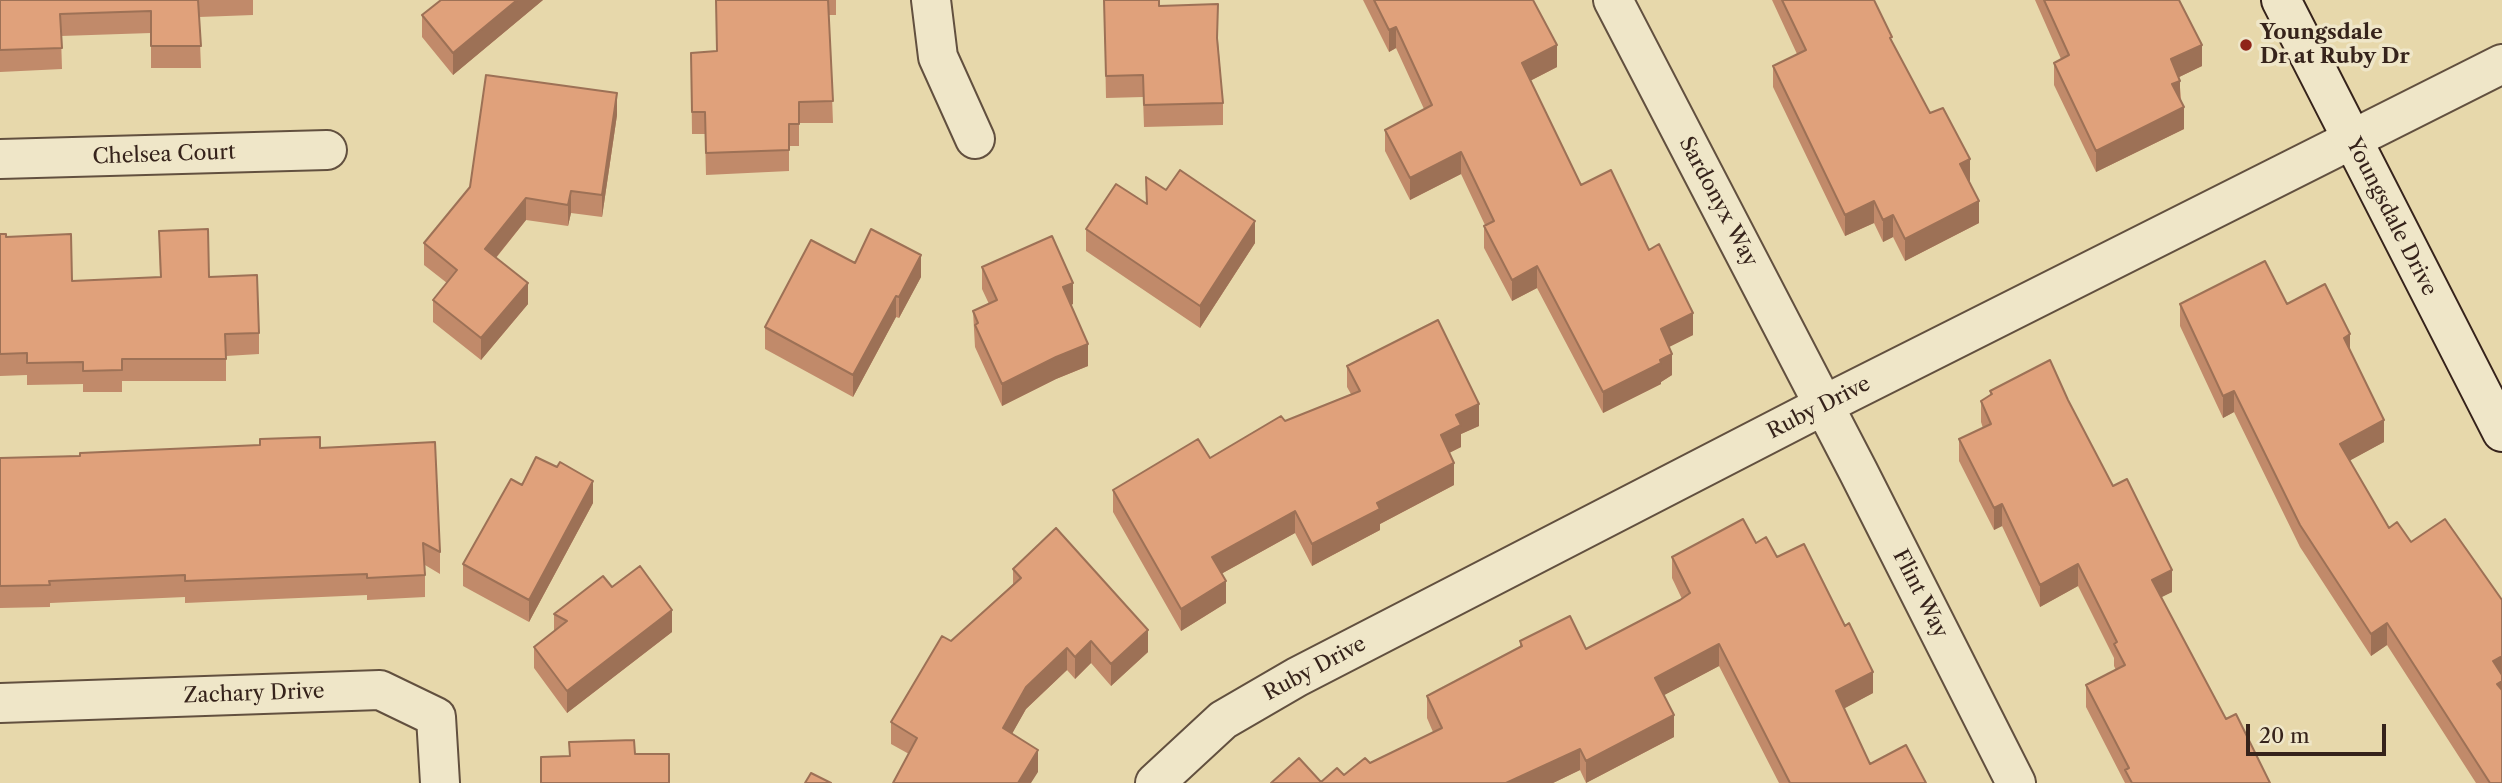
<!DOCTYPE html>
<style>
body{margin:0}
#map{position:relative;width:2502px;height:783px;overflow:hidden;background:#e7d8ab;font-family:"Libre Caslon Text",serif}
canvas{display:block}
.scale{position:absolute;left:2246px;top:724px;width:140px;height:32px;box-sizing:border-box;border:4px solid #36231b;border-top:0;padding-left:9px;font-size:21px;line-height:24px;white-space:nowrap;color:#36231b;-webkit-text-stroke:5px #efe6c8;paint-order:stroke}
</style>
<div id="map">
<canvas width="2502" height="783"></canvas>
<div class="scale">20 m</div>
</div>
<script>
const g = document.querySelector('canvas').getContext('2d');
g.lineJoin = 'round';
function poly(rows) {
  const path = new Path2D();
  for (const r of rows) {
    path.moveTo(r[0], r[1]);
    for (let i = 2; i < r.length; i += 2) path.lineTo(r[i], r[i + 1]);
  }
  return path;
}
function strokePath(path, color, width, dash) {
  g.strokeStyle = color;
  g.lineWidth = width;
  g.lineCap = dash ? 'butt' : 'round';
  g.setLineDash(dash || []);
  g.stroke(path);
}
function fill(path, color) {
  g.fillStyle = color;
  g.fill(path, 'evenodd');
}
function write(font, color, halo, rows, align = 'center') {
  g.font = font + ' "Libre Caslon Text",serif';
  g.lineWidth = 7;
  g.setLineDash([]);
  g.textBaseline = 'middle';
  g.strokeStyle = halo;
  g.fillStyle = color;
  for (const [text, x, y, turn = 0] of rows) {
    g.save();
    g.translate(x, y);
    g.rotate((+turn || 0) * Math.PI / 180);
    g.textAlign = isNaN(turn) ? turn : align;
    if (halo) g.strokeText(text, 0, 0);
    g.fillText(text, 0, 0);
    g.restore();
  }
}
const street = poly([
 [931,0,938,57,975,139],
 [1613,0,1858,471,2016,783],
 [0,159,327,150],
 [0,703,380,690,436,717,440,783],
 [1155,783,1223,720,1297,677,1824,405,2502,64]
]);
const secondary = poly([
 [2281,0,2502,432]
]);
strokePath(street, '#62503f', 42);
strokePath(secondary, '#36231b', 42);
strokePath(street, '#efe6c8', 38);
strokePath(secondary, '#efe6c8', 38);
fill(poly([
 [0,0,253,0,253,15,199,17,201,68,151,68,151,33,61,36,62,69,0,72],
 [543,0,453,75,422,37,422,15],
 [716,0,836,0,836,15,829,15,833,123,799,123,799,146,789,146,789,171,706,175,705,134,692,134,691,53,717,52],
 [1104,0,1159,0,1159,6,1218,41,1223,103,1223,125,1144,127,1143,97,1106,98],
 [1363,0,1533,0,1557,67,1530,81,1581,185,1649,250,1693,335,1669,347,1672,375,1661,382,1661,384,1603,413,1537,288,1512,301,1484,248,1484,226,1485,225,1461,174,1410,200,1385,151,1385,130,1424,109,1396,48,1389,52],
 [1772,0,1874,0,1892,41,1930,113,1970,181,1969,181,1979,223,1905,261,1893,237,1883,242,1874,223,1845,236,1773,87,1773,66,1797,54],
 [2035,0,2179,0,2202,66,2179,77,2184,129,2096,172,2054,85,2054,63,2061,59],
 [617,115,602,217,571,213,568,226,526,220,496,258,528,304,481,360,433,322,433,300,447,283,424,265,424,243],
 [1146,177,1166,190,1255,243,1200,328,1086,251,1086,229,1146,204],
 [159,231,209,277,259,333,259,354,226,356,226,381,122,381,122,392,83,392,83,384,27,385,27,375,0,376,0,234,6,237,72,281,160,277],
 [855,263,921,277,899,318,896,317,853,397,765,349,765,327],
 [982,267,1073,304,1071,305,1088,366,1056,379,1002,406,975,347,973,311,989,304,982,289],
 [2180,304,2287,304,2350,350,2384,442,2350,460,2502,783,2476,783,2387,645,2371,656,2300,547,2234,412,2223,418,2180,326],
 [1347,366,1479,426,1461,434,1461,447,1449,453,1454,485,1380,524,1380,530,1312,566,1295,533,1221,574,1226,603,1181,631,1113,512,1113,490,1210,458,1285,421,1351,394,1347,387],
 [1990,391,2068,400,2113,486,2172,592,2161,597,2226,719,2270,783,2125,783,2086,707,2086,685,2116,670,2114,666,2114,658,2078,586,2040,607,2002,526,1994,530,1959,461,1959,439,1983,428,1981,422,1981,401,1990,395],
 [320,448,440,552,440,574,425,565,425,597,367,600,367,595,185,603,185,597,50,603,50,607,0,608,0,458],
 [522,485,593,503,529,622,463,586,463,564],
 [1756,543,1777,557,1873,693,1844,708,1870,764,1926,783,1779,783,1719,666,1664,695,1674,737,1586,783,1580,770,1553,783,1271,783,1321,782,1344,775,1433,732,1427,718,1427,696,1520,647,1520,641,1586,649,1682,599,1672,578,1672,557],
 [1013,569,1148,652,1111,686,1091,663,1075,679,1067,670,1026,709,1012,733,1038,772,909,754,891,744,891,722,951,641,1013,584],
 [612,587,672,632,567,713,534,668,534,647,554,631,554,614]
]), '#c18a6a');
fill(poly([
 [517,0,543,0,453,75,453,53],
 [1396,27,1396,48,1389,52,1389,30],
 [1557,45,1557,67,1522,85,1522,63],
 [2202,45,2202,66,2171,81,2171,59],
 [2180,81,2180,103,2172,84],
 [617,93,617,115,602,217,602,195],
 [2184,107,2184,129,2096,172,2096,151],
 [1461,152,1461,174,1410,200,1410,178],
 [1970,159,1970,181,1960,186,1960,164],
 [571,191,571,213,568,226,568,205],
 [526,198,526,220,485,271,485,249],
 [1874,201,1874,223,1845,236,1845,215],
 [1979,201,1979,223,1905,261,1905,239],
 [1893,215,1893,237,1883,242,1883,220],
 [1255,221,1255,243,1200,328,1200,306],
 [921,255,921,277,899,318,899,297],
 [1537,266,1537,288,1512,301,1512,280],
 [528,283,528,304,481,360,481,338],
 [1073,283,1073,304,1063,308,1063,287],
 [896,296,896,317,853,397,853,375],
 [1693,313,1693,335,1661,351,1661,329],
 [2350,334,2350,356,2344,338],
 [1088,344,1088,366,1056,379,1002,406,1002,384,1056,357],
 [1672,354,1672,375,1661,382,1661,384,1603,413,1603,392],
 [2234,391,2234,412,2223,418,2223,396],
 [1479,404,1479,426,1461,434,1461,447,1441,457,1441,435,1456,415],
 [2384,420,2384,442,2340,466,2340,444],
 [1454,463,1454,485,1380,524,1380,530,1312,566,1312,544,1377,503],
 [593,481,593,503,529,622,529,600],
 [2002,504,2002,526,1994,530,1994,508],
 [1295,511,1295,533,1212,579,1212,557],
 [2078,564,2078,586,2040,607,2040,585],
 [2172,570,2172,592,2152,602,2152,580],
 [1226,581,1226,603,1181,631,1181,609],
 [672,610,672,632,567,713,567,691],
 [2387,623,2387,645,2371,656,2371,634],
 [1148,630,1148,652,1111,686,1111,664],
 [1091,641,1091,663,1075,679,1075,657],
 [1719,644,1719,666,1655,700,1655,678],
 [1067,648,1067,670,1026,709,1003,750,1003,728,1026,687],
 [2502,656,2502,677,2493,661],
 [1873,672,1873,693,1836,713,1836,691],
 [2502,681,2502,703,2497,684],
 [1674,715,1674,737,1586,783,1586,761],
 [1580,749,1580,770,1553,783,1506,783],
 [1038,750,1038,772,1031,783,1018,783]
]), '#9d7156');
const building = poly([
 [0,0,198,0,201,46,151,46,151,11,60,14,62,48,0,50,0,0],
 [441,0,517,0,453,53,422,15,441,0],
 [716,0,828,0,833,101,799,102,799,124,789,124,789,150,706,153,705,112,692,112,691,53,717,51,716,0],
 [1104,0,1159,0,1159,6,1218,4,1217,38,1223,103,1144,105,1143,75,1106,76,1104,0],
 [1374,0,1533,0,1557,45,1522,63,1581,185,1611,170,1649,250,1659,244,1693,313,1661,329,1672,354,1660,360,1661,363,1603,392,1537,266,1512,280,1484,226,1494,221,1461,152,1410,178,1385,130,1432,105,1396,27,1389,30,1374,0],
 [1782,0,1874,0,1892,37,1890,38,1930,113,1943,108,1970,159,1960,164,1979,201,1905,239,1893,215,1883,220,1874,201,1845,215,1773,66,1806,50,1782,0],
 [2044,0,2179,0,2202,45,2171,59,2180,81,2172,84,2184,107,2096,151,2054,63,2069,55,2044,0],
 [486,75,617,93,602,195,571,191,568,205,526,198,485,249,528,283,481,338,433,300,457,270,424,243,470,187,486,75],
 [1180,170,1255,221,1200,306,1086,229,1116,184,1147,204,1146,177,1166,190,1180,170],
 [208,229,209,277,257,275,259,333,225,334,226,359,122,359,122,370,83,371,83,362,27,363,27,353,0,354,0,234,6,234,6,237,71,234,72,281,161,277,159,231,208,229],
 [871,229,921,255,899,297,896,296,853,375,765,327,811,240,855,263,871,229],
 [1052,236,1073,283,1063,287,1088,344,1056,357,1002,384,975,325,978,323,973,311,997,300,982,267,1052,236],
 [2265,261,2287,304,2325,284,2350,334,2344,338,2384,420,2340,444,2389,528,2397,522,2411,542,2445,519,2502,600,2502,656,2493,661,2502,675,2502,681,2497,684,2502,690,2502,783,2490,783,2387,623,2371,634,2300,525,2234,391,2223,396,2180,304,2265,261],
 [1438,320,1479,404,1456,415,1461,425,1441,435,1454,463,1377,503,1380,509,1312,544,1295,511,1212,557,1226,581,1181,609,1113,490,1198,439,1210,458,1281,416,1285,421,1360,391,1347,366,1438,320],
 [2050,360,2068,400,2113,486,2127,479,2172,570,2152,580,2226,719,2236,714,2270,783,2132,783,2125,770,2129,768,2086,685,2125,665,2114,644,2117,642,2078,564,2040,585,2002,504,1994,508,1959,439,1991,424,1981,401,1992,394,1990,391,2050,360],
 [320,437,320,448,435,442,440,552,423,543,425,575,367,578,367,574,185,581,185,575,49,581,50,585,0,586,0,458,80,456,80,453,260,445,260,439,320,437],
 [536,457,557,467,560,462,593,481,529,600,463,564,511,479,522,485,536,457],
 [1743,519,1756,543,1766,537,1777,557,1804,544,1845,626,1849,623,1873,672,1836,691,1870,764,1906,745,1926,783,1790,783,1719,644,1655,678,1674,715,1586,761,1580,749,1506,783,1271,783,1299,758,1321,782,1337,768,1344,775,1365,758,1370,763,1442,728,1427,696,1522,646,1520,641,1570,616,1586,649,1680,600,1690,593,1672,557,1743,519],
 [1056,528,1148,630,1111,664,1091,641,1075,657,1067,648,1026,687,1003,728,1038,750,1018,783,893,783,917,738,891,722,942,636,951,641,1021,578,1013,569,1056,528],
 [640,566,672,610,567,691,534,647,567,621,554,614,603,576,612,587,640,566],
 [634,740,635,754,669,754,669,783,541,783,541,757,570,756,569,742,634,740],
 [811,773,831,783,805,783,811,773]
]);
fill(building, '#e0a17b');
strokePath(building, '#9d7156', 2);
for (const [x, y, r, color] of [
 [2246,45,7,"#8f2418"]
]) {
  const dot = new Path2D();
  dot.arc(x, y, r, 0, 2 * Math.PI);
  g.fillStyle = color;
  g.fill(dot);
  strokePath(dot, '#efe6c8', 2.5);
}
write('bold 21px', '#36231b', '#efe6c8', [
 ["Youngsdale",2260,33],
 ["Dr at Ruby Dr",2260,57]
], 'left');
write('21px', '#36231b', '#efe6c8', [
 ["Chelsea Court",164,155,-2],
 ["Sardonyx Way",1718,202,62],
 ["Youngsdale Drive",2391,217,63],
 ["Ruby Drive",1819,408,-27],
 ["Flint Way",1920,594,63],
 ["Ruby Drive",1315,669,-28],
 ["Zachary Drive",254,694,-2]
]);
</script>
